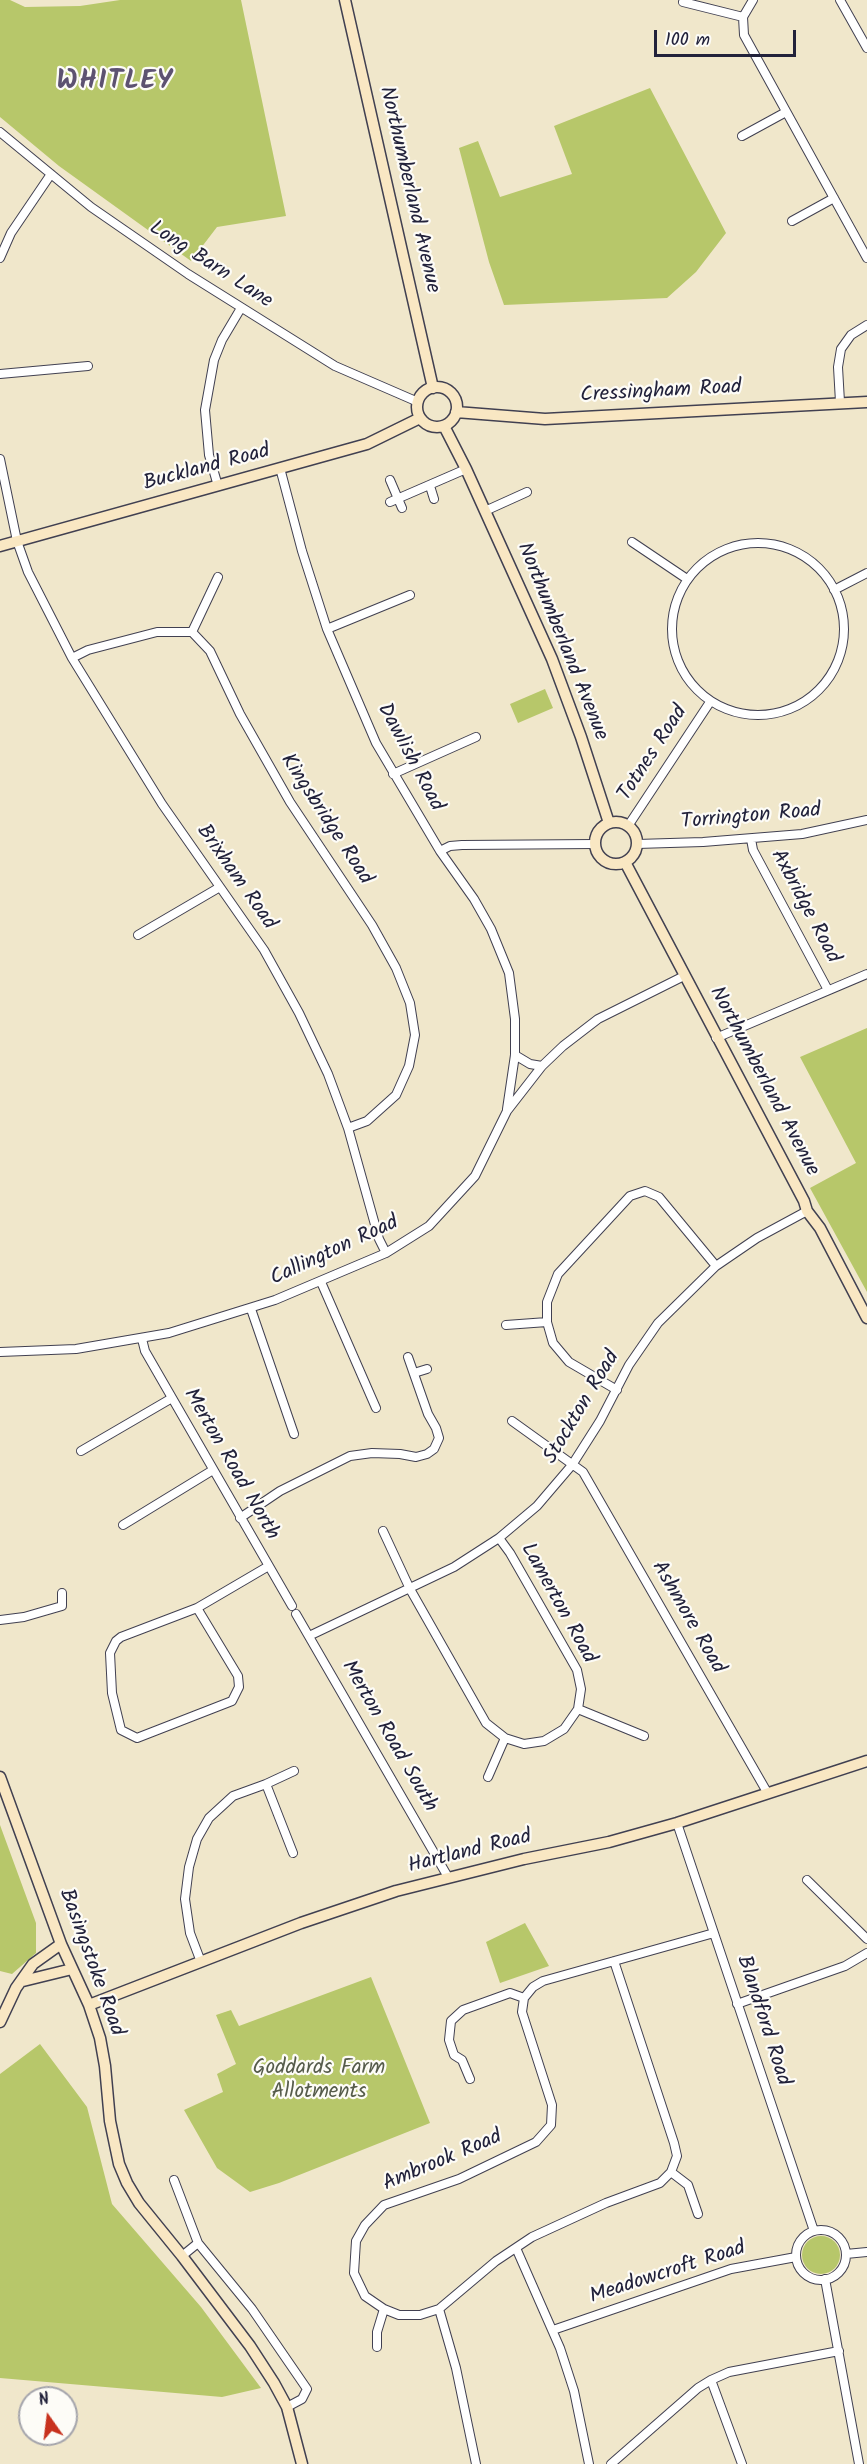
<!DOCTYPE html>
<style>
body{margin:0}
#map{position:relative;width:867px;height:2464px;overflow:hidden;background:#f0e7cb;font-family:Kalam,sans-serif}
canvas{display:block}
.north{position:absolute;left:18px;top:2386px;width:60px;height:60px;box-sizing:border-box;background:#fdfcf7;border:2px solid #a5a5ac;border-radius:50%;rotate:346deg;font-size:16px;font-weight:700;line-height:24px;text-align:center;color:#22223b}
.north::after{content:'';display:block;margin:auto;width:21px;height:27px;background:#c8321e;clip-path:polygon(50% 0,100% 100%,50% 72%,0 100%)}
.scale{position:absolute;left:654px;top:30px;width:142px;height:27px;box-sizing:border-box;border:3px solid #22223b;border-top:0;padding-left:8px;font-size:18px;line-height:21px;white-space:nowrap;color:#22223b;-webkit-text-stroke:4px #fdfcf7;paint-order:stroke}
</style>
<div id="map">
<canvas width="867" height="2464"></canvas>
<div class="north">N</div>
<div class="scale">100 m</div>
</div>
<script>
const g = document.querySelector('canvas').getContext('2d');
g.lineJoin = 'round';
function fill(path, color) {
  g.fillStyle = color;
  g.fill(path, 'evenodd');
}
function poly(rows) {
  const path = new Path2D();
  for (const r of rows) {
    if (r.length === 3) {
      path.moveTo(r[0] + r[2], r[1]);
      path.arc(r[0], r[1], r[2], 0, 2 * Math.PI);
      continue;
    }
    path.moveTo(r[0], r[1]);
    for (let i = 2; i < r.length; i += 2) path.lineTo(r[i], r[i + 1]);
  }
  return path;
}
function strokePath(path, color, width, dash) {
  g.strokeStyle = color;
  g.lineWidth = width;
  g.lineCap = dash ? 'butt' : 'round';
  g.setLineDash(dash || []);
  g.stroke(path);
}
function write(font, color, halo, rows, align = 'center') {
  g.font = font + ' Kalam,sans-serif';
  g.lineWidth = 4.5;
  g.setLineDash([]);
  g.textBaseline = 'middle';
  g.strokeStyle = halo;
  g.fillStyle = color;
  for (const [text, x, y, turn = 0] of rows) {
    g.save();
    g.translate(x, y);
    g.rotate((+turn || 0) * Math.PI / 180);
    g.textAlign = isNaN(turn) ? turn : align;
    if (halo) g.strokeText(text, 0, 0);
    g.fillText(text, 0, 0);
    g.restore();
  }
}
fill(poly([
 [0,0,10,0,25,7,80,6,120,0,241,0,286,216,217,227,191,261,59,166,0,117],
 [650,88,726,233,696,272,667,298,504,305,489,262,459,148,478,141,500,197,572,174,554,126],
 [545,689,553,708,518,723,510,704],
 [867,1028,867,1292,810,1188,856,1163,800,1057],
 [0,1825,36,1923,36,1953,12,1974,0,1971],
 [525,1923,549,1966,500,1983,486,1942],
 [371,1977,430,2123,279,2183,250,2192,217,2168,184,2110,223,2092,217,2074,236,2064,216,2015,231,2010,239,2026],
 [40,2044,87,2107,112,2204,201,2307,261,2388,222,2397,0,2378,0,2074],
 [821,2255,19]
]), '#b7c76a');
const street = poly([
 [753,0,743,17,744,35,867,258],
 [840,0,867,48],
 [683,2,743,17],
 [0,132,91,207,188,274,335,366,418,402],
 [742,136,786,112],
 [792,221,834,198],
 [0,258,11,233,51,174],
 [0,374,88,366],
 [840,402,838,367,841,349,851,335,867,325],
 [0,459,17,541,28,572,72,658,162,804,264,950,299,1013,328,1074,348,1128,379,1239,386,1253],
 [280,468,302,551,327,629,376,743,440,851,474,899,491,929,509,973,515,1019,515,1055,507,1109],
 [390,480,402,508],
 [218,486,209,455,205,410,214,360,222,340,241,308],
 [430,486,434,499],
 [390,502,466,469],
 [485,511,527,492],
 [632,542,687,579],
 [758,629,86],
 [834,590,867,573],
 [327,629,410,595],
 [192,632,218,577],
 [72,658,88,650,157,632,192,632,210,651,240,714,290,802,372,925,396,968,410,1003,415,1035,409,1066,396,1095,367,1121,348,1128],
 [393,774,476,737],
 [628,826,710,702],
 [751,839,753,850,828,990],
 [637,844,703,842,802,834,867,820],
 [440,851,450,846,462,845,595,844],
 [138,935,220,887],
 [716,1038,867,974],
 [515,1055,530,1064,542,1066],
 [321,1282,376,1408],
 [251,1309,294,1434],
 [506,1325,547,1322],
 [142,1339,145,1351,292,1606],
 [0,1352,76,1349,169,1333,275,1300,386,1253,429,1226,475,1176,507,1111,542,1066,563,1046,598,1019,684,976],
 [414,1373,427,1369],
 [617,1390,569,1362,553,1343,547,1322,547,1302,558,1274,630,1196,645,1191,659,1197,716,1266],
 [512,1421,583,1472,767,1792],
 [81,1451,172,1398],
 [240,1518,280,1491,350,1456,372,1453,400,1454,416,1457,427,1454,434,1449,439,1438,436,1428,428,1414,408,1357],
 [123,1525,213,1470],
 [383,1531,410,1589,486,1723,505,1738,524,1744,544,1741,564,1729,578,1709,581,1689,577,1670,510,1553,499,1538],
 [197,1608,121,1637,116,1641,110,1653,112,1693,121,1730,137,1738,232,1701,239,1687,238,1676,197,1608,267,1567],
 [296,1614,448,1877],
 [0,1620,24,1617,62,1606,62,1593],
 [309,1636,454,1567,499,1538,537,1506,572,1465,600,1421,629,1365,658,1323,716,1266,757,1238,807,1211],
 [578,1709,644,1736],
 [488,1777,505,1738],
 [266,1784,294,1771],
 [677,1823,814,2231],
 [807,1880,867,1939],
 [614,1961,674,2143,677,2156,671,2172,660,2183,606,2203,532,2237,496,2261,439,2309,420,2315,399,2315,384,2309,365,2296,354,2273,356,2241,365,2225,384,2205,459,2179,536,2142,551,2125,552,2105,522,2012,524,1998,533,1987,543,1981,714,1933],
 [201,1962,190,1933,185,1899,189,1867,197,1839,209,1818,233,1796,266,1784,293,1853],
 [737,2004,845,1966,867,1953],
 [470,2079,462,2060,454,2055,449,2040,451,2021,463,2010,510,1993,524,1998],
 [671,2172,688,2185,698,2214],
 [174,2180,198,2243,252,2309,307,2389,302,2399,287,2407],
 [821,2255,25],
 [516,2248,560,2348,574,2391,589,2464],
 [846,2254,867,2252],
 [182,2256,198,2243],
 [825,2279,859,2464],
 [439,2309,456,2368,476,2464],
 [553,2330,731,2269,796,2257],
 [377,2347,377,2332,384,2309],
 [711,2380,742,2464],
 [611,2464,698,2388,711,2380,729,2372,839,2351]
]);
const secondary = poly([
 [345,0,433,388],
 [437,407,20],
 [456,412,545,419,867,402],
 [444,426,466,469,552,659,581,737,609,823],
 [0,546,367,444,420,418],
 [616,843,21],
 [625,862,804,1201,807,1211,820,1228,867,1318],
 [0,1777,61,1944,89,2005,100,2038,105,2066,110,2121,119,2164,127,2183,139,2203,182,2256,250,2346,274,2383,287,2407,302,2464],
 [23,1981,72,1969],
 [89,2005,301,1923,396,1891,524,1859,609,1842,677,1823,867,1761],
 [0,2022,16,1988,33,1964,61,1944]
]);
strokePath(street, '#414051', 10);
strokePath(secondary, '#414051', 13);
strokePath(street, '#fff', 8);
strokePath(secondary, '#f9e7c3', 10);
write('21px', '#22223b', '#fdfcf7', [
 ["Northumberland Avenue",408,190,77],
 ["Long Barn Lane",210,266,33],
 ["Cressingham Road",661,393,-3],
 ["Buckland Road",207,469,-15],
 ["Northumberland Avenue",561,642,68],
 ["Totnes Road",654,754,-57],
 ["Dawlish Road",409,758,62],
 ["Torrington Road",751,818,-5],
 ["Kingsbridge Road",325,820,57],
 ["Brixham Road",235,878,55],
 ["Axbridge Road",804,907,62],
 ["Northumberland Avenue",763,1082,62],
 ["Callington Road",335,1252,-25],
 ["Stockton Road",583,1408,-59],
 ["Merton Road North",230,1465,60],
 ["Lamerton Road",557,1604,61],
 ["Ashmore Road",687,1618,60],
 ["Merton Road South",388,1737,60],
 ["Hartland Road",470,1853,-14],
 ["Basingstoke Road",90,1963,70],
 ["Blandford Road",762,2021,72],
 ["Ambrook Road",443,2162,-23],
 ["Meadowcroft Road",668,2274,-18]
]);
write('21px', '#565c4b', '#fdfcf7', [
 ["Goddards Farm",319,2069],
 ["Allotments",319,2093]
]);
g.letterSpacing = '1.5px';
write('bold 27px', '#5d5271', '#fdfcf7', [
 ["WHITLEY",115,83]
]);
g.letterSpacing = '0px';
</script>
